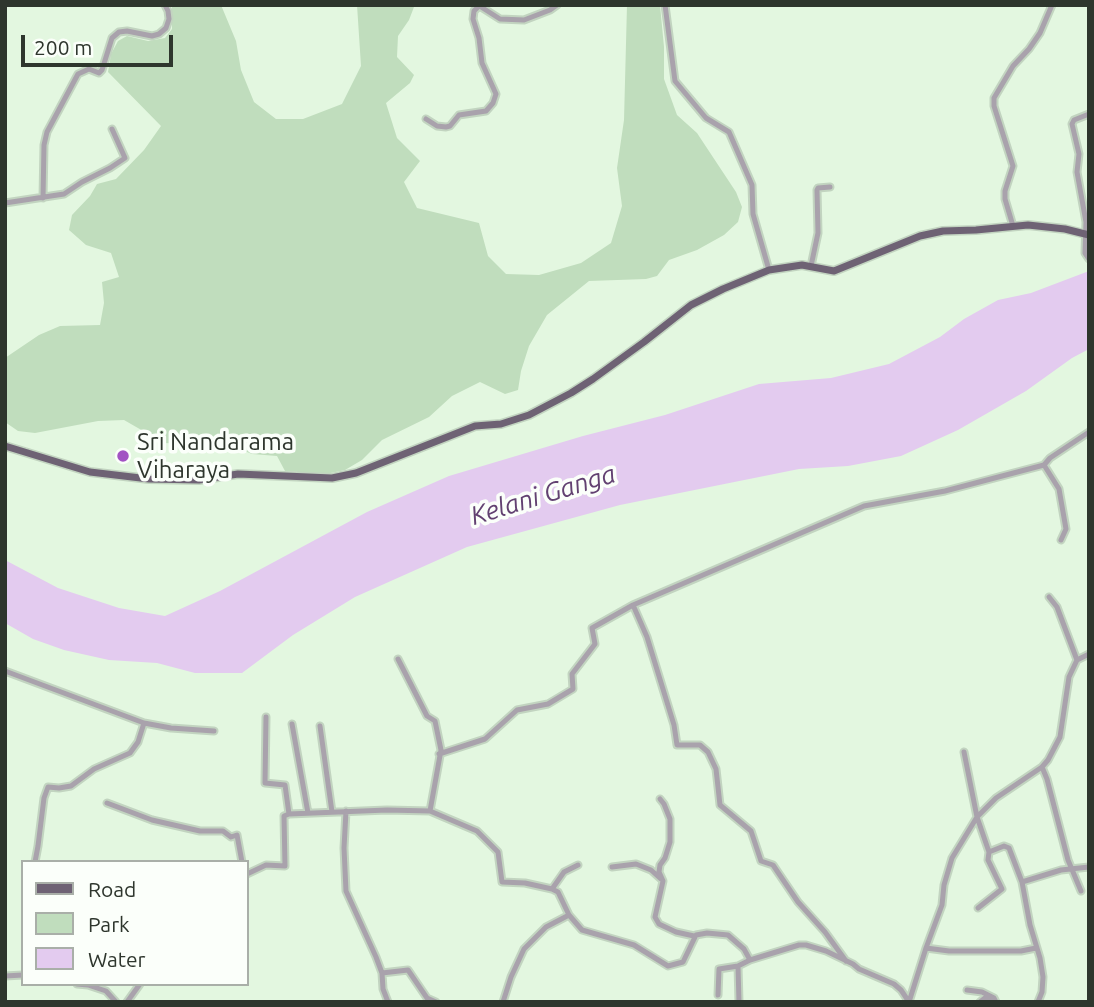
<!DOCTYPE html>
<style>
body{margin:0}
#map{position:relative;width:1094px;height:1007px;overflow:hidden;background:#e3f7e0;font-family:Ubuntu,sans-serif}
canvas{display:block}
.frame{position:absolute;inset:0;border:7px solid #2e362d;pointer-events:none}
.legend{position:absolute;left:21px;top:860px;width:228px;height:126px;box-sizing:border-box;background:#fbfffa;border:2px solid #a9afa8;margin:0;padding:9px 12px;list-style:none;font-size:21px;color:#2e362d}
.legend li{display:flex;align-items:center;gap:14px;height:35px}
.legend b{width:35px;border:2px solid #a9afa8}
.scale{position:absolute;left:21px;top:35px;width:152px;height:32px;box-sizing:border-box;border:4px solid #2e362d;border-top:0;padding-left:9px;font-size:21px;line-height:24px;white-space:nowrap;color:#2e362d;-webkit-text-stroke:5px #fbfffa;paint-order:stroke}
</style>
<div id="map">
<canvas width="1094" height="1007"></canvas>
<div class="frame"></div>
<ul class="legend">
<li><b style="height:9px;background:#6e6274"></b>Road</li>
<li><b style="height:19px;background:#c0ddbd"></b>Park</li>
<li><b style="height:19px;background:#e3cbef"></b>Water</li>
</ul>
<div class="scale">200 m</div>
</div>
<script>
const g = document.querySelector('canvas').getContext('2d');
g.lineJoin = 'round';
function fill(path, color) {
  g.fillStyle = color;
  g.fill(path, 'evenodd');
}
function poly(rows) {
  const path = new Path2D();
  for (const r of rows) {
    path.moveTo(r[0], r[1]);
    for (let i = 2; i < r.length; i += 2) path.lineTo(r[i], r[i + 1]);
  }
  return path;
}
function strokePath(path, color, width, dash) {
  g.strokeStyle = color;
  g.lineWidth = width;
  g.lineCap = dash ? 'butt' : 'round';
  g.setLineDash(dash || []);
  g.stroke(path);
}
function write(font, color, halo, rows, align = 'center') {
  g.font = font + ' Ubuntu,sans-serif';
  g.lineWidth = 7;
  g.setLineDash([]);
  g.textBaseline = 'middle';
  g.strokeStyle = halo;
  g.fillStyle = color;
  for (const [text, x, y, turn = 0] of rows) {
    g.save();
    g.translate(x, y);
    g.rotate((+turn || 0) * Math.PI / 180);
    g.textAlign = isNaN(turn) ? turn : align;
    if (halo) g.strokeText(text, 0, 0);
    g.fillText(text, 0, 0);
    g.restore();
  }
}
fill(poly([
 [172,5,221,5,236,41,241,70,254,102,276,119,303,119,342,104,361,66,357,5,412,5,414,7,409,20,398,36,397,57,414,75,410,83,386,103,397,138,420,161,404,182,417,208,479,223,488,256,506,274,539,275,581,263,611,243,622,206,617,168,624,120,627,5,660,5,664,47,664,79,677,115,697,133,736,192,742,207,738,222,724,235,697,250,669,260,657,276,646,279,589,281,547,315,529,346,521,371,518,390,505,394,480,382,452,396,429,417,382,440,362,460,345,470,326,474,285,471,277,456,252,454,232,446,164,443,124,420,98,421,35,433,18,431,5,422,5,358,39,335,60,326,100,325,104,303,102,282,119,277,111,253,86,245,69,230,72,215,90,196,97,184,116,179,144,150,161,126,108,72,111,54,118,41,127,36,148,41,165,38,172,29]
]), '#c0ddbd');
fill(poly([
 [1089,271,1089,349,1072,358,1026,391,958,430,901,456,848,466,799,469,620,505,467,547,355,597,293,635,242,673,195,673,157,663,109,660,64,650,33,639,5,623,5,560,58,588,119,608,165,616,220,591,367,512,449,476,583,436,665,415,759,384,831,378,889,364,940,337,964,319,998,300,1031,293]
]), '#e3cbef');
const minor = poly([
 [478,5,500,19,524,20,550,10,557,5],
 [665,5,675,81,706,118,729,132,752,185,753,214,769,270],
 [1089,114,1074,120,1072,124,1079,154,1077,172,1086,222,1085,253,1089,259],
 [426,119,437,126,446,127,450,126,459,115,486,111,493,103,496,94,482,63,479,38,473,19,474,11,479,6],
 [43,198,44,145,47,132,78,74,89,69,99,73,102,70,112,38,119,32,127,31,152,36,159,34,166,28,169,19,168,11,165,5],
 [5,203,64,194,82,182,110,168,125,158,112,129],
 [1013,226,1005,199,1005,191,1013,166,994,106,994,98,1013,66,1029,49,1040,33,1052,5],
 [811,266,818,233,817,190,818,188,830,187],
 [1061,540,1066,529,1059,489,1044,465,1050,458,1089,432],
 [1049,597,1057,607,1077,660],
 [633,605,647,637,674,725,677,745,700,745,708,752,716,769,720,805,751,831,761,861,773,865,798,902,825,932,846,961],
 [398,659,427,716,435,721,441,750,430,811],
 [5,671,144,723,171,728,214,731],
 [266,717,265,783,285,785,289,814,387,810,430,811,477,831,498,852,502,882,525,883,552,889,558,892,569,915,582,930,634,945,668,966,683,962,696,935,707,933,728,935,744,949,750,960,738,966,719,969,718,995],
 [292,724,308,813],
 [320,726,332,812],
 [964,752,977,817,989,852,988,860,1002,889,978,908],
 [439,754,485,739,517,710,548,704,573,689,572,674,595,644,592,628,633,605,864,506,945,491,1044,465],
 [1042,767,1047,779,1068,860,1081,891],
 [660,799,664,804,670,819,670,842,665,858,660,865,659,872,663,881,655,917,659,924,676,932,694,936],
 [107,803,152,820,200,831,223,831,231,837,237,835,242,862],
 [346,811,344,848,346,891,376,957,382,973,383,989,388,1002],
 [989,852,1004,846,1009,848,1022,882,1030,925,1040,958,1043,977,1042,992,1038,1002],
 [35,862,38,846,44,798,48,787,59,788,71,786,94,769,130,753,138,742,144,723],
 [612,867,636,864,651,870,661,879],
 [247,874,266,865,285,866,284,816,289,814],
 [1022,882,1061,870,1089,867],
 [552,889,564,872,578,865],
 [926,948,949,951,1021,951,1036,948],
 [750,960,799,945,806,945,826,951,853,964,859,969,894,984,901,990,909,1002],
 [738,966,739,1002],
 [382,973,408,970,427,998,436,1002],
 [5,976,23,975],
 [77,984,88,985,106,991,116,1002],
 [967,990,982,992,994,998,996,1002],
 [127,1002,140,984],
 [503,1002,511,977,524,949,546,927,569,915],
 [909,1002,926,948,942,905,944,885,952,858,977,817,996,798,1042,767,1048,760,1060,737,1069,677,1077,660,1089,654],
 [980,1002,985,998,994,1002]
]);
const major = poly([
 [5,446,90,472,149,479,199,480,238,474,332,478,356,473,475,426,501,424,529,415,571,393,593,379,644,342,691,305,723,289,769,270,802,265,834,271,920,236,943,231,976,230,1028,225,1065,229,1089,235]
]);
strokePath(minor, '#c2d4c0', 9);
strokePath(major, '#c2d4c0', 10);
strokePath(minor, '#a9a2ac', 5);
strokePath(major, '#6e6274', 7);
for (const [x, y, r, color] of [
 [123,456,7,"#a253c3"]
]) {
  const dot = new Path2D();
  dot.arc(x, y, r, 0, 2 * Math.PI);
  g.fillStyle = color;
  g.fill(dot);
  strokePath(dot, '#fbfffa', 2.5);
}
write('24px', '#2e362d', '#fbfffa', [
 ["Sri Nandarama",137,442],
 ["Viharaya",137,470]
], 'left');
write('italic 26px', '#624171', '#fbfffa', [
 ["Kelani Ganga",543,495,-17]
]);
</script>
